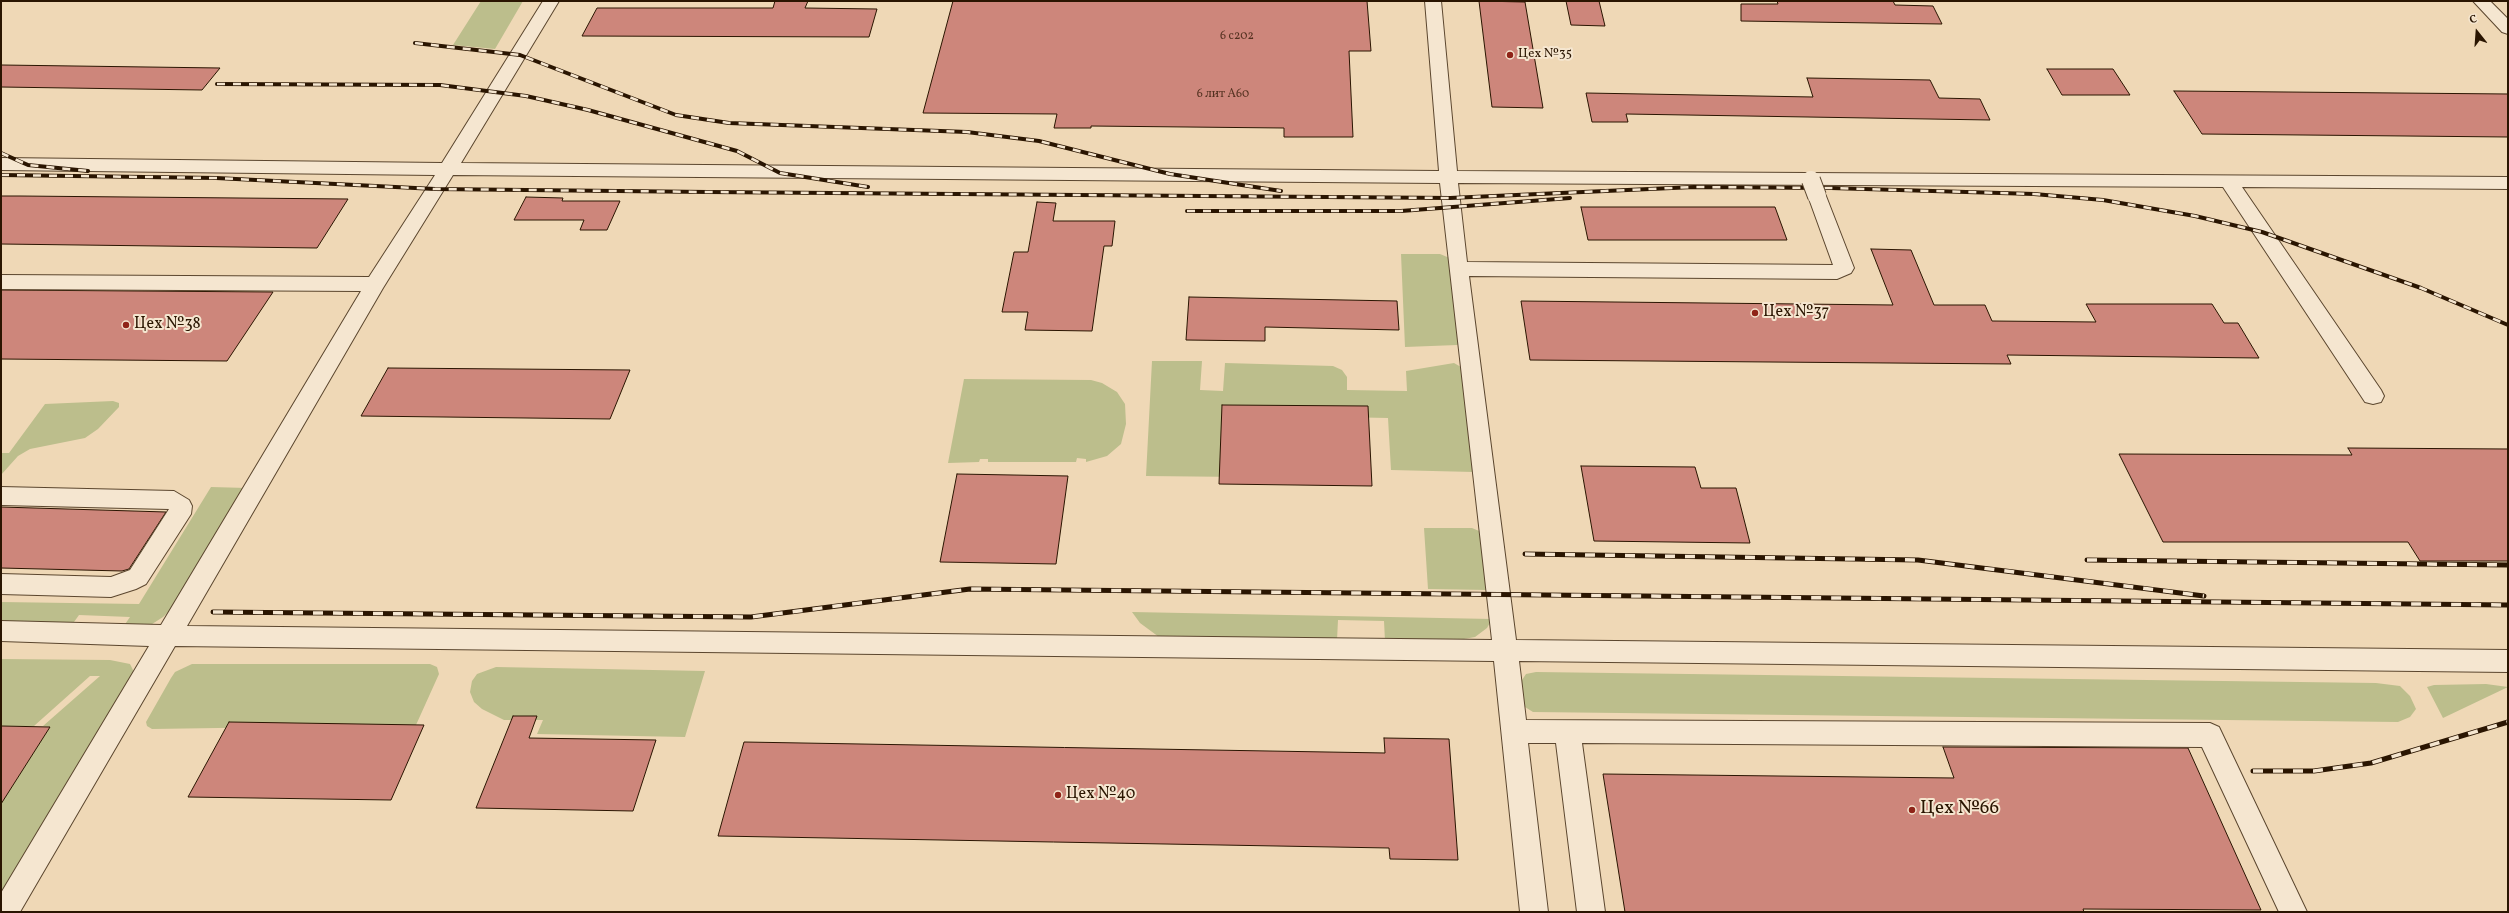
<!DOCTYPE html>
<meta charset="utf-8">
<style>
body{margin:0}
#map{position:relative;width:2509px;height:913px;overflow:hidden;background:#efd8b6;font-family:Vollkorn,serif}
canvas{display:block}
.frame{position:absolute;inset:0;border:2px solid #2a1501;pointer-events:none}
.north{position:absolute;left:2457px;top:12px;width:40px;height:40px;-webkit-text-stroke:3px #f5e6d0;paint-order:stroke;rotate:343deg;font-size:11px;font-weight:700;line-height:16px;text-align:center;color:#2a1501}
.north::after{content:'';display:block;margin:auto;width:14px;height:18px;background:#2a1501;clip-path:polygon(50% 0,100% 100%,50% 72%,0 100%)}
</style>
<div id="map">
<canvas width="2509" height="913"></canvas>
<div class="frame"></div>
<div class="north">С</div>
</div>
<script>
const g = document.querySelector('canvas').getContext('2d');
g.lineJoin = 'round';
function fill(path, color) {
  g.fillStyle = color;
  g.fill(path, 'evenodd');
}
function poly(rows) {
  const path = new Path2D();
  for (const r of rows) {
    path.moveTo(r[0], r[1]);
    for (let i = 2; i < r.length; i += 2) path.lineTo(r[i], r[i + 1]);
  }
  return path;
}
function strokePath(path, color, width, dash) {
  g.strokeStyle = color;
  g.lineWidth = width;
  g.lineCap = dash ? 'butt' : 'round';
  g.setLineDash(dash || []);
  g.stroke(path);
}
function write(font, color, halo, rows, align = 'center') {
  g.font = font + ' Vollkorn,serif';
  g.lineWidth = 4;
  g.setLineDash([]);
  g.textBaseline = 'middle';
  g.strokeStyle = halo;
  g.fillStyle = color;
  for (const [text, x, y, turn = 0] of rows) {
    g.save();
    g.translate(x, y);
    g.rotate((+turn || 0) * Math.PI / 180);
    g.textAlign = isNaN(turn) ? turn : align;
    if (halo) g.strokeText(text, 0, 0);
    g.fillText(text, 0, 0);
    g.restore();
  }
}
fill(poly([
 [481,1,523,1,495,49,453,45],
 [1401,254,1440,254,1452,259,1462,341,1457,345,1405,347],
 [1152,361,1202,361,1200,390,1223,391,1225,363,1333,366,1342,370,1347,377,1347,390,1407,391,1406,371,1454,363,1461,367,1474,472,1391,470,1388,418,1243,415,1242,477,1146,476],
 [964,379,1091,380,1102,383,1117,392,1125,404,1126,424,1121,444,1107,456,1086,462,1086,459,1077,458,1076,462,988,462,988,459,980,459,979,462,948,463],
 [113,401,119,403,119,407,98,429,85,438,30,449,18,456,1,475,1,453,9,453,45,404],
 [211,487,247,488,181,600,163,617,149,626,121,630,130,617,79,615,69,629,1,627,1,602,139,604],
 [1424,528,1472,528,1479,531,1484,537,1488,590,1428,589],
 [1132,612,1492,619,1487,628,1475,637,1453,641,1385,641,1384,621,1338,620,1337,640,1159,637,1140,623],
 [1,659,110,660,130,664,134,672,1,910,1,798,6,796,50,727,43,726,100,676,90,676,34,726,1,726],
 [192,664,430,664,437,667,439,674,416,725,152,729,147,726,146,722,171,678,175,672],
 [496,667,705,671,685,737,537,734,543,720,504,720,482,709,474,702,470,692,472,681,477,674],
 [1536,672,2376,683,2400,686,2410,696,2416,709,2410,717,2398,722,1533,712,1525,707,1521,699,1520,683,1526,674],
 [2486,684,2508,687,2443,718,2427,687,2434,685]
]), '#bcbe8c');
const building = poly([
 [775,1,808,1,805,8,877,9,869,37,582,36,597,8,773,8,775,1],
 [953,1,1367,1,1371,51,1349,51,1353,137,1284,137,1284,128,1091,126,1091,128,1054,128,1057,114,923,113,953,1],
 [1479,1,1525,2,1543,108,1492,107,1479,1],
 [1566,1,1599,1,1605,26,1571,25,1566,1],
 [1777,1,1893,1,1895,5,1933,6,1942,24,1741,21,1741,4,1778,4,1777,1],
 [1,65,220,68,202,90,1,87,1,65],
 [2047,69,2113,69,2130,95,2062,95,2047,69],
 [1807,78,1930,80,1939,98,1980,99,1990,120,1626,114,1628,122,1592,122,1586,93,1813,97,1807,78],
 [2174,91,2508,94,2508,137,2202,134,2174,91],
 [1,196,20,196,348,199,317,248,1,244,1,196],
 [526,197,563,198,562,201,620,201,607,230,580,230,584,220,514,220,526,197],
 [1037,202,1056,203,1053,221,1115,221,1112,246,1104,246,1092,331,1025,330,1028,312,1002,312,1014,252,1028,252,1037,202],
 [1581,207,1775,207,1787,240,1588,240,1581,207],
 [1871,249,1911,250,1934,305,1985,305,1992,321,2096,322,2086,304,2212,304,2224,323,2238,323,2259,358,2007,355,2011,364,1530,360,1521,301,1893,305,1871,249],
 [1,290,273,292,227,361,1,359,1,290],
 [1189,297,1397,301,1399,330,1265,327,1265,341,1186,340,1189,297],
 [388,368,630,370,610,419,361,416,388,368],
 [1222,405,1368,406,1372,486,1219,484,1222,405],
 [2348,448,2508,449,2508,561,2420,561,2408,542,2163,542,2119,454,2352,455,2348,448],
 [1581,466,1695,467,1701,488,1736,488,1750,543,1594,541,1581,466],
 [957,474,1068,476,1056,564,940,562,957,474],
 [1,507,166,512,129,569,122,571,1,568,1,507],
 [513,716,537,716,529,738,656,740,633,811,476,808,513,716],
 [229,722,424,725,391,800,188,797,229,722],
 [1,726,50,727,1,804,1,726],
 [1384,738,1449,739,1458,860,1390,859,1389,848,718,836,744,742,1385,753,1384,738],
 [1943,747,2188,748,2261,910,2083,909,2084,912,1625,912,1603,774,1954,778,1943,747]
]);
fill(building, '#cd867b');
strokePath(building, '#2a1501', 1);
const minor = poly([
 [543,1,559,1,461,163,1439,171,1425,1,1441,1,1457,171,2508,177,2508,189,2242,187,2381,390,2384,396,2381,402,2373,404,2365,402,2223,187,1458,183,1467,262,1833,265,1808,196,1810,192,1817,190,1824,192,1826,196,1854,268,1851,273,1837,279,1469,276,1516,640,2508,650,2508,672,1519,661,1526,720,2210,723,2219,727,2307,912,2279,912,2202,747,1582,743,1605,912,1577,912,1556,743,1528,743,1548,912,1520,912,1494,661,175,646,20,912,1,912,1,893,149,646,1,641,1,621,161,625,361,291,1,289,1,275,369,277,435,175,1,170,1,158,442,163,543,1],
 [453,175,1440,183,1492,640,187,626,383,288,453,175],
 [2473,1,2490,1,2508,19,2508,34,2502,32,2473,1],
 [1,487,174,491,189,500,192,506,191,514,146,584,136,589,111,597,1,594,1,574,111,577,130,570,169,509,1,505,1,487]
]);
strokePath(minor, '#5b462e', 2);
fill(minor, '#f5e6d0');
const railFar1 = poly([
 [415,43,520,55,676,115,729,123,967,132,1039,141,1170,174,1281,191],
 [217,84,440,85,526,96,588,110,737,151,780,173,868,187],
 [1,153,28,165,88,171],
 [1,175,216,178,435,189,708,192,1450,198,1694,187,1831,188,2034,194,2103,200,2195,216,2262,232,2421,288,2508,325],
 [1187,211,1401,211,1570,198]
]);
const rail = poly([
 [1525,554,1918,560,2204,596],
 [2087,560,2508,565],
 [213,612,751,617,970,589,2508,605],
 [2253,771,2314,771,2371,763,2508,722]
]);
strokePath(railFar1, '#2a1501', 4);
strokePath(rail, '#2a1501', 5);
strokePath(railFar1, '#f5e6d0', 2.5, [8]);
strokePath(rail, '#f5e6d0', 3.5, [10]);
const minorBridge = poly([
 [1811,180,1817,196]
]);
strokePath(minorBridge, '#5b462e', 20, []);
strokePath(minorBridge, '#f5e6d0', 18);
for (const [x, y, r, color] of [
 [1510,55,4,"#8f2418"],
 [1755,313,4,"#8f2418"],
 [126,325,4,"#8f2418"],
 [1058,795,4,"#8f2418"],
 [1912,810,4,"#8f2418"]
]) {
  const dot = new Path2D();
  dot.arc(x, y, r, 0, 2 * Math.PI);
  g.fillStyle = color;
  g.fill(dot);
  strokePath(dot, '#f5e6d0', 1.5);
}
write('12px', '#533120', null, [
 ["6 с202",1237,37],
 ["6 лит А60",1223,95]
]);
write('13px', '#2a1501', '#f5e6d0', [
 ["Цех №35",1518,55]
], 'left');
write('16px', '#2a1501', '#f5e6d0', [
 ["Цех №37",1763,313],
 ["Цех №38",134,325],
 ["Цех №40",1066,795]
], 'left');
write('19px', '#2a1501', '#f5e6d0', [
 ["Цех №66",1920,810]
], 'left');
</script>
